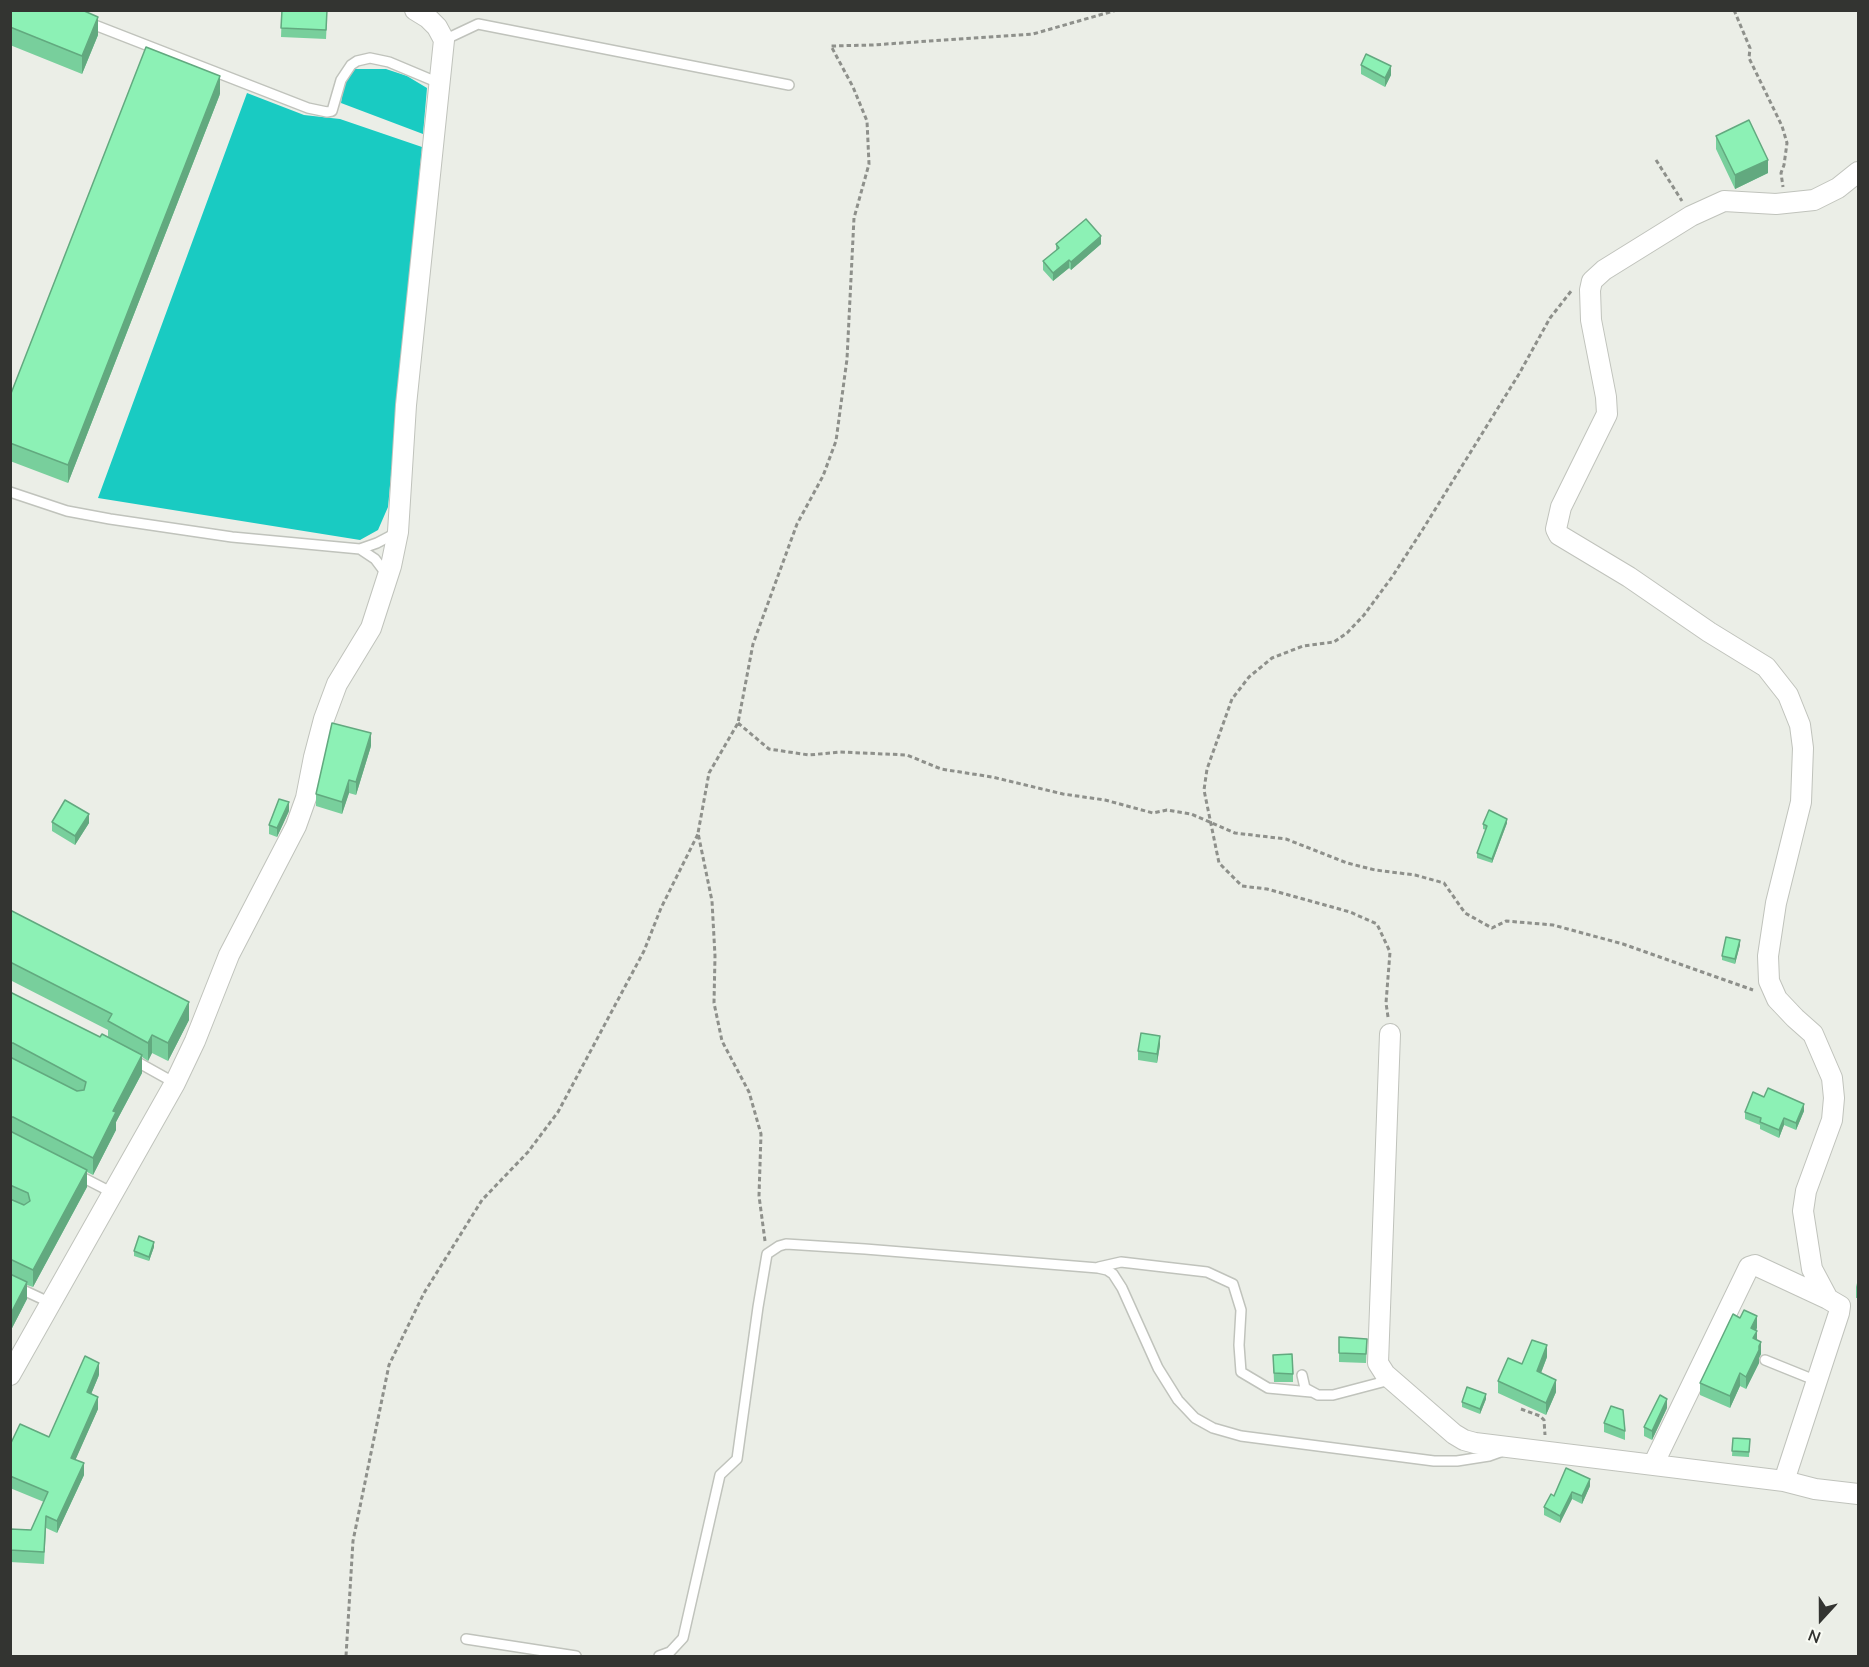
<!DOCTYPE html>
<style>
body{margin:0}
#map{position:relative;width:1869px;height:1667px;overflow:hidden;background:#ebeee7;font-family:"Nunito Sans",sans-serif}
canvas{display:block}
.frame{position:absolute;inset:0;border:12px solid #333431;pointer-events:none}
.north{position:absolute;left:1791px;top:1589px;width:60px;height:60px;-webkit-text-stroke:4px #f9fbf4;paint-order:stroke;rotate:201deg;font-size:16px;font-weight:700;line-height:24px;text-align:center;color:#333431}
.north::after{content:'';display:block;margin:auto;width:21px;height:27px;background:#333431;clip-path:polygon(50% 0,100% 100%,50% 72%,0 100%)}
</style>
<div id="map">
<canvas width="1869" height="1667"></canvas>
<div class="frame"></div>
<div class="north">N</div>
</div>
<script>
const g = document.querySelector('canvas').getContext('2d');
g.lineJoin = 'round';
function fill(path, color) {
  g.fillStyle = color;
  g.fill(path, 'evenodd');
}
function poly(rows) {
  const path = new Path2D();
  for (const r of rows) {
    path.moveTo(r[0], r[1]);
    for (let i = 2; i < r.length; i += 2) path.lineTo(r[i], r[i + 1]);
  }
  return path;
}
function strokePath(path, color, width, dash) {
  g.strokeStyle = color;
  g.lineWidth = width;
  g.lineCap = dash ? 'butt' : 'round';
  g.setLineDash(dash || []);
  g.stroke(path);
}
fill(poly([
 [355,69,386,69,407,76,427,88,423,134,341,103,344,84],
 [247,93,304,115,340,119,422,147,388,507,378,530,360,540,98,498]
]), '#19cbc2');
const lane = poly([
 [87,22,308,108,327,112,332,111,341,80,351,65,357,61,370,58,389,62,439,83],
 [444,40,478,24,789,85],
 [10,492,67,511,110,519,232,537,360,549,375,559,387,575],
 [360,549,377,543,396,533],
 [132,1059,175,1083],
 [78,1175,113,1193],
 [1099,1267,1121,1262,1207,1272,1233,1284,1241,1310,1239,1345,1241,1372,1268,1388,1311,1392],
 [10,1284,51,1303],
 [1765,1360,1817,1381],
 [1302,1375,1305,1388,1318,1395,1333,1395,1390,1380],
 [466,1639,576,1656],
 [659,1656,670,1652,683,1638,720,1475,737,1459,758,1307,767,1254,779,1246,786,1244,865,1249,1098,1268,1107,1270,1113,1274,1122,1288,1158,1368,1178,1400,1195,1418,1213,1428,1241,1436,1434,1461,1457,1461,1489,1456,1503,1451]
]);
const street = poly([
 [1390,1034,1378,1363,1385,1374,1454,1434,1464,1440,1475,1443,1784,1481,1815,1489,1858,1494],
 [1828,1299,1812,1269,1803,1211,1806,1191,1832,1120,1834,1098,1832,1078,1813,1034,1795,1018,1777,999,1769,981,1768,956,1776,903,1801,802,1803,748,1800,725,1788,695,1766,667,1709,632,1629,577,1559,535,1556,529,1561,507,1607,414,1606,397,1591,320,1590,290,1592,281,1604,270,1691,216,1724,201,1776,204,1814,200,1838,188,1858,172],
 [10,1375,175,1083,195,1041,229,955,296,826,306,798,314,757,324,719,337,684,371,628,391,566,398,532,406,405,444,40,437,27,428,18,415,10],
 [1653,1465,1749,1267,1755,1265,1828,1299,1840,1306,1839,1313,1784,1481]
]);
strokePath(lane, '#c0c3bc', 12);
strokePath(street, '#c0c3bc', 22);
strokePath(poly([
 [1734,10,1750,48,1749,58,1782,126,1787,143,1784,165,1781,173,1783,187],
 [1656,160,1682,201],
 [738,723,769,749,809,755,840,752,907,755,941,769,992,777,1063,794,1105,800,1153,813,1167,810,1191,814,1235,833,1286,839,1347,863,1375,870,1415,875,1444,883,1465,913,1492,928,1506,921,1553,925,1623,944,1753,990],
 [1388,1017,1386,1003,1390,952,1377,924,1350,912,1267,889,1242,886,1219,863,1204,790,1207,769,1232,699,1249,677,1272,658,1303,646,1334,642,1347,633,1364,615,1392,577,1423,529,1519,374,1550,318,1572,290],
 [765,1241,759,1196,761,1134,749,1092,722,1041,714,1003,715,956,712,901,698,833,709,773,738,723,753,644,797,524,823,476,836,441,847,359,854,218,869,164,867,121,853,87,831,46,872,45,1033,34,1117,10],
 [1521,1409,1540,1416,1544,1420,1545,1435],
 [346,1656,353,1541,389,1365,424,1293,482,1200,528,1152,558,1112,644,951,661,908,698,834]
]), '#8e908b', 3, [4.5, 3]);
strokePath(lane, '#fff', 9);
strokePath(street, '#fff', 20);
fill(poly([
 [10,10,98,35,82,74,10,45],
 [282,10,327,18,326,39,281,37],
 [1361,65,1391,75,1385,87,1361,74],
 [220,94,68,483,10,461,10,396],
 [1716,136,1768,173,1735,189,1716,149],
 [1056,244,1101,244,1071,270,1069,268,1053,281,1043,270,1043,261,1056,251],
 [371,746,356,795,349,793,342,814,316,806,316,794],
 [289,811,277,837,269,834,269,825],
 [52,822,89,823,75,845,52,831],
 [1507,823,1492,863,1477,858,1477,853,1486,830,1483,829,1483,824],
 [10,910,189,1020,168,1061,152,1053,148,1061,142,1057,142,1073,116,1122,116,1130,93,1175,87,1172,87,1187,33,1287,27,1285,27,1299,10,1332,10,992,100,1037,108,1037,108,1030,10,980],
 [1740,945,1735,964,1722,960,1722,956],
 [1160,1045,1157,1063,1138,1060,1138,1051],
 [1804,1111,1796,1130,1784,1125,1779,1138,1760,1129,1760,1125,1745,1119,1745,1112],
 [154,1247,149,1261,134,1256,134,1251],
 [1858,1279,1858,1298,1856,1298,1856,1287],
 [1757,1328,1756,1331,1757,1340,1761,1354,1759,1358,1759,1363,1746,1389,1740,1386,1730,1408,1700,1395,1700,1383],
 [1339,1337,1367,1339,1366,1363,1339,1362],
 [1273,1355,1293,1374,1293,1382,1274,1382],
 [1547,1357,1541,1373,1556,1392,1546,1415,1498,1393,1498,1381,1522,1364],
 [99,1375,91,1394,98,1409,75,1460,84,1475,57,1533,46,1528,44,1564,10,1562,10,1529,31,1530,44,1502,10,1488,10,1445,49,1437],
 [1486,1399,1480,1414,1462,1407,1462,1402],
 [1667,1408,1652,1440,1644,1436,1644,1427],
 [1604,1423,1625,1431,1625,1440,1604,1432],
 [1733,1438,1750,1439,1749,1457,1732,1456],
 [1590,1486,1582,1504,1572,1499,1560,1523,1544,1515,1544,1507,1554,1496]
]), '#78cf9c');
fill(poly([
 [98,17,98,35,82,74,82,56],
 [1391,66,1391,75,1385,87,1385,78],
 [220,76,220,94,68,483,68,465],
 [1768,160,1768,173,1735,189,1735,175],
 [1101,236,1101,244,1071,270,1071,262],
 [1069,260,1069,268,1053,281,1053,273],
 [371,733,371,746,356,795,356,782],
 [349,780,349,793,342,814,342,802],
 [289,802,289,811,277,837,277,828],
 [89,814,89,823,75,845,75,836],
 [1507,819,1507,823,1492,863,1492,859],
 [1740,940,1740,945,1735,964,1735,959],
 [189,1002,189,1020,168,1061,168,1043],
 [152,1035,152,1053,148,1061,148,1043],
 [1160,1036,1160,1045,1157,1063,1157,1054],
 [142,1055,142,1073,116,1122,116,1130,93,1175,93,1158,113,1111],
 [1804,1104,1804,1111,1796,1130,1796,1123],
 [1784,1118,1784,1125,1779,1138,1779,1130],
 [87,1170,87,1187,33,1287,33,1270],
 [154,1242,154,1247,149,1261,149,1257],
 [12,1260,12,1278,10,1278,10,1261],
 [27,1282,27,1299,10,1332,10,1315],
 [1757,1316,1757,1328,1751,1341,1751,1328],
 [1757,1331,1757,1343,1753,1338],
 [1761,1342,1761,1354,1759,1358,1759,1363,1746,1389,1746,1377,1759,1346],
 [1547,1345,1547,1357,1537,1383,1537,1371],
 [99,1363,99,1375,87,1404,87,1392],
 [1740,1373,1740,1386,1730,1408,1730,1396],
 [1556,1380,1556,1392,1546,1415,1546,1403],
 [1486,1394,1486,1399,1480,1414,1480,1409],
 [98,1397,98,1409,71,1470,71,1458],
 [1667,1399,1667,1408,1652,1440,1652,1431],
 [84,1463,84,1475,57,1533,57,1521],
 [1590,1479,1590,1486,1582,1504,1582,1496],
 [1572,1492,1572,1499,1560,1523,1560,1516]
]), '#62a97f');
const building = poly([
 [10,10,82,10,98,17,82,56,10,27,10,10],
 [282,10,327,10,326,30,281,28,282,10],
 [146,47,220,76,68,465,10,443,10,396,146,47],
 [1366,54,1391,66,1385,78,1361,65,1366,54],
 [1749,120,1768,160,1735,175,1716,136,1749,120],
 [1086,219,1101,236,1071,262,1069,260,1053,273,1043,261,1059,248,1056,244,1086,219],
 [332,723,371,733,356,782,349,780,342,802,316,794,332,723],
 [279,799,289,802,277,828,269,825,279,799],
 [65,800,89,814,75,836,52,822,65,800],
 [1489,810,1507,819,1492,859,1477,853,1487,826,1483,824,1489,810],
 [10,910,189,1002,168,1043,152,1035,148,1043,108,1021,112,1014,10,962,10,910],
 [1726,937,1740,940,1735,959,1722,956,1726,937],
 [10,992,100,1037,102,1034,142,1055,113,1111,116,1112,93,1158,13,1117,10,1117,10,1057,77,1091,84,1090,86,1082,13,1043,10,1043,10,992],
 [1141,1033,1160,1036,1157,1054,1138,1051,1141,1033],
 [1768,1088,1804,1104,1796,1123,1784,1118,1779,1130,1760,1122,1761,1118,1745,1112,1753,1092,1764,1097,1768,1088],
 [10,1131,87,1170,33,1270,12,1260,10,1261,10,1199,24,1205,30,1201,28,1193,10,1185,10,1131],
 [139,1236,154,1242,149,1257,134,1251,139,1236],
 [10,1274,27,1282,10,1315,10,1274],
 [1744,1310,1757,1316,1751,1328,1757,1331,1753,1338,1761,1342,1759,1346,1759,1350,1746,1377,1740,1373,1730,1396,1700,1383,1733,1314,1740,1318,1744,1310],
 [1339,1337,1367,1339,1366,1354,1339,1353,1339,1337],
 [1532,1340,1547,1345,1537,1371,1556,1380,1546,1403,1498,1381,1508,1358,1522,1364,1532,1340],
 [1292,1354,1293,1374,1274,1373,1273,1355,1292,1354],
 [85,1356,99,1363,87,1392,98,1397,71,1458,84,1463,57,1521,46,1516,44,1552,10,1550,10,1529,31,1530,48,1492,10,1476,10,1445,20,1424,49,1437,85,1356],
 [1467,1387,1486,1394,1480,1409,1462,1402,1467,1387],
 [1660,1395,1667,1399,1652,1431,1644,1427,1660,1395],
 [1611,1406,1623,1410,1625,1431,1604,1423,1611,1406],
 [1733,1438,1750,1439,1749,1452,1732,1451,1733,1438],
 [1566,1468,1590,1479,1582,1496,1572,1492,1560,1516,1544,1507,1551,1494,1554,1496,1566,1468]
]);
fill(building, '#8cf1b5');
strokePath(building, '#62a97f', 1.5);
</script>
